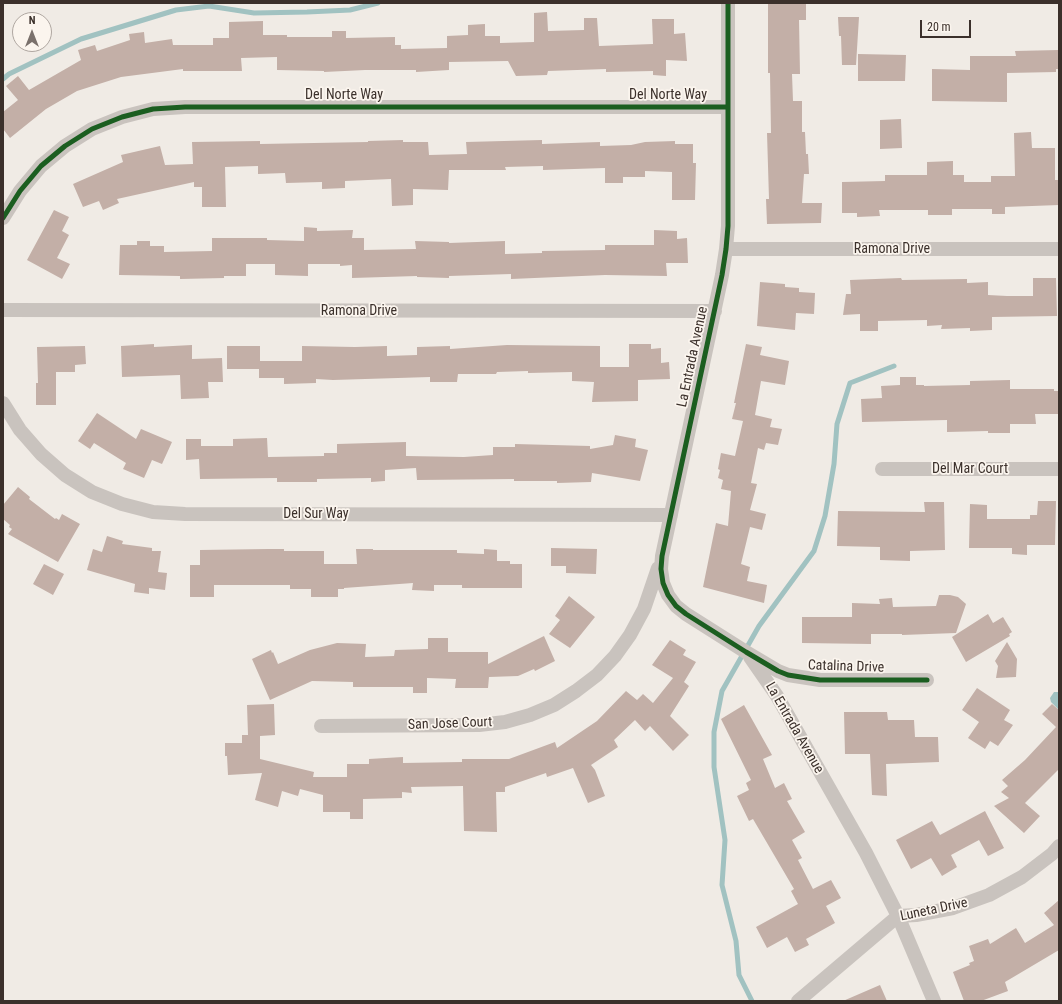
<!DOCTYPE html>
<style>
body{margin:0}
#map{position:relative;width:1062px;height:1004px;overflow:hidden;background:#f0ebe5;font-family:"Roboto Condensed",sans-serif}
canvas{display:block}
.frame{position:absolute;inset:0;border:4px solid #3b302b;pointer-events:none}
.north{position:absolute;left:12px;top:12px;width:40px;height:40px;box-sizing:border-box;background:#fbf5ee;border:1px solid #aea6a0;border-radius:50%;rotate:0deg;font-size:11px;font-weight:700;line-height:16px;text-align:center;color:#3b302b}
.north::after{content:'';display:block;margin:auto;width:14px;height:18px;background:#7a716c;clip-path:polygon(50% 0,100% 100%,50% 72%,0 100%)}
.scale{position:absolute;left:920px;top:20px;width:51px;height:18px;box-sizing:border-box;border:2px solid #3b302b;border-top:0;padding-left:5px;font-size:12px;line-height:14px;white-space:nowrap;color:#3b302b;-webkit-text-stroke:3px #fbf5ee;paint-order:stroke}
</style>
<div id="map">
<canvas width="1062" height="1004"></canvas>
<div class="frame"></div>
<div class="north">N</div>
<div class="scale">20 m</div>
</div>
<script>
const g = document.querySelector('canvas').getContext('2d');
g.lineJoin = 'round';
function fill(path, color) {
  g.fillStyle = color;
  g.fill(path, 'evenodd');
}
function poly(rows) {
  const path = new Path2D();
  for (const r of rows) {
    path.moveTo(r[0], r[1]);
    for (let i = 2; i < r.length; i += 2) path.lineTo(r[i], r[i + 1]);
  }
  return path;
}
function strokePath(path, color, width, dash) {
  g.strokeStyle = color;
  g.lineWidth = width;
  g.lineCap = dash ? 'butt' : 'round';
  g.setLineDash(dash || []);
  g.stroke(path);
}
function write(font, color, halo, rows, align = 'center') {
  g.font = font + ' "Roboto Condensed",sans-serif';
  g.lineWidth = 3.5;
  g.setLineDash([]);
  g.textBaseline = 'middle';
  g.strokeStyle = halo;
  g.fillStyle = color;
  for (const [text, x, y, turn = 0] of rows) {
    g.save();
    g.translate(x, y);
    g.rotate((+turn || 0) * Math.PI / 180);
    g.textAlign = isNaN(turn) ? turn : align;
    if (halo) g.strokeText(text, 0, 0);
    g.fillText(text, 0, 0);
    g.restore();
  }
}
fill(poly([
 [1054,692,1059,692,1059,710,1051,702,1050,698]
]), '#a1c2c1');
strokePath(poly([
 [3,79,9,74,81,39,176,10,209,6,254,13,307,12,350,10,378,3],
 [752,1001,739,975,736,941,722,885,725,840,714,767,714,732,722,691,759,626,814,551,825,516,834,464,837,424,850,383,894,366]
]), '#a1c2c1', 5);
fill(poly([
 [768,3,806,3,806,20,799,20,800,74,792,74,793,101,802,101,802,132,805,132,806,154,808,154,809,174,804,174,802,203,822,203,821,223,767,224,766,199,769,199,767,133,771,133,770,73,768,73],
 [547,12,548,31,584,30,584,18,597,18,599,46,653,44,652,19,674,19,674,34,685,33,687,61,666,60,666,76,653,75,653,71,606,72,606,69,548,71,547,75,516,76,508,61,449,62,449,70,416,72,416,70,365,70,324,72,324,71,277,70,277,57,241,58,242,71,183,71,183,69,121,77,77,91,46,109,10,138,3,129,3,112,18,100,6,86,18,76,29,90,81,60,78,50,95,45,97,51,130,40,129,34,144,32,145,43,172,39,173,45,213,45,213,38,229,38,229,22,263,21,263,35,287,35,287,37,332,37,332,31,346,31,346,38,395,37,395,45,401,45,401,49,447,48,447,36,468,35,468,25,485,24,485,36,500,36,500,43,534,42,534,13],
 [838,17,859,17,856,65,842,65,841,36,839,36],
 [1059,50,1059,69,1056,69,1056,72,1007,73,1007,102,932,101,932,69,970,70,970,56,1016,56,1015,51],
 [858,54,906,55,905,81,858,81],
 [901,119,902,148,880,149,880,120],
 [1031,132,1032,148,1055,148,1055,180,1059,180,1059,205,1005,207,1005,214,992,214,992,209,952,209,952,215,928,215,928,210,879,210,880,216,857,217,857,213,842,213,842,182,885,181,885,175,927,175,927,162,953,161,953,175,964,175,964,182,991,182,991,176,1015,176,1014,133],
 [403,140,403,142,428,142,429,155,467,154,466,142,542,140,542,144,600,142,600,146,631,145,645,142,675,141,675,144,693,144,693,163,696,163,695,200,672,200,672,172,645,171,645,177,623,177,623,183,605,183,605,168,543,170,543,166,505,167,506,170,449,170,448,190,413,189,413,205,392,206,391,179,345,181,345,188,322,189,322,182,286,183,285,173,258,174,258,166,225,167,226,207,202,207,202,187,194,187,194,182,117,199,119,203,103,210,99,201,83,207,73,184,123,162,121,155,160,146,165,165,193,164,192,142,260,141,260,144,368,142,368,141],
 [54,210,69,217,62,231,69,235,57,258,70,264,62,279,27,260],
 [304,227,317,228,317,231,353,230,352,238,364,238,364,250,416,249,415,241,449,242,449,243,505,241,505,254,542,253,542,251,605,250,605,245,654,245,654,230,677,231,677,239,687,238,688,263,666,263,667,276,605,275,511,279,511,274,449,276,449,278,417,277,417,276,352,278,352,265,340,266,340,264,308,264,308,276,275,275,275,264,246,264,246,276,224,276,224,278,180,279,180,276,119,275,120,245,137,245,137,241,150,241,150,246,164,246,164,252,212,251,212,238,267,238,267,240,304,241],
 [901,278,902,280,967,279,967,283,988,282,988,295,1007,296,1033,296,1033,278,1056,278,1057,316,992,317,992,330,970,331,970,328,941,329,942,325,927,326,927,320,878,321,878,331,860,331,860,314,843,315,846,294,851,294,850,280],
 [760,282,785,284,785,287,799,288,799,292,815,293,814,314,796,313,795,330,757,326],
 [154,344,154,347,192,345,192,359,222,358,223,382,208,382,209,398,181,399,180,375,122,377,121,346],
 [629,344,651,344,651,349,661,348,661,363,669,362,670,379,638,380,638,401,592,402,594,382,572,381,572,372,528,373,528,371,497,372,496,374,458,374,457,382,430,382,430,377,333,380,316,379,316,383,284,384,284,378,259,378,259,369,227,369,227,346,260,346,260,361,302,361,302,346,355,347,387,346,387,356,417,355,417,347,450,346,450,349,507,345,600,346,600,367,629,367],
 [746,344,762,347,760,355,789,361,785,385,761,381,755,415,772,419,770,427,782,429,778,445,766,443,764,450,758,448,751,483,757,484,750,510,766,514,762,530,750,527,741,564,750,567,747,581,767,585,764,603,703,587,716,523,728,526,731,491,721,489,723,480,718,478,720,470,718,469,721,453,735,456,743,421,732,419,736,403,734,403],
 [85,346,86,364,75,365,75,372,56,372,56,405,36,405,36,383,38,383,37,347],
 [900,377,916,377,916,385,924,385,924,386,970,385,970,381,1010,380,1010,389,1054,389,1054,391,1059,391,1059,414,1035,414,1036,424,1010,424,1010,433,988,433,988,431,947,432,947,420,862,422,861,399,882,398,881,386,900,385],
 [97,413,136,439,141,429,172,442,162,464,152,460,144,478,123,469,126,463,94,443,90,449,78,441],
 [615,435,636,439,635,447,648,450,640,481,592,473,591,482,557,483,557,481,514,481,514,479,417,480,416,468,385,470,385,481,371,482,371,478,317,479,317,482,277,482,277,478,200,479,199,459,186,460,186,439,201,439,201,446,233,446,233,439,267,438,268,457,324,456,324,453,337,453,337,444,406,442,406,456,464,457,493,455,493,447,515,447,515,444,590,446,590,449,613,445],
 [18,487,30,497,29,499,55,519,56,518,59,520,62,514,80,524,58,562,8,534,12,529,9,527,10,525,3,519,3,505],
 [1038,501,1056,501,1055,545,1027,545,1027,555,1012,554,1012,548,969,548,970,504,987,505,987,519,1030,519,1030,515,1037,515],
 [924,502,944,502,945,550,910,551,910,561,880,560,880,547,837,546,838,511,925,512],
 [107,536,123,541,122,544,152,548,152,551,161,551,158,572,167,573,165,590,149,588,149,594,134,592,135,584,87,570,93,549,102,552],
 [551,548,597,549,596,574,566,573,566,566,551,566],
 [268,549,284,549,284,551,324,551,324,564,357,564,356,549,373,549,373,550,457,550,457,553,484,554,484,549,497,550,497,561,510,561,510,564,522,564,522,588,462,588,462,585,434,585,434,591,412,590,413,583,344,588,344,589,338,589,338,597,311,597,311,589,290,589,290,585,214,585,214,597,190,597,190,565,200,565,200,550],
 [44,564,64,574,53,595,33,584],
 [939,595,950,595,958,597,966,604,956,633,902,635,902,634,871,634,871,644,802,643,802,617,852,617,852,603,880,604,879,599,892,598,893,607,936,606],
 [569,596,595,617,570,648,549,634,560,620,555,616],
 [988,614,993,623,1003,617,1012,632,1009,634,1010,636,966,662,952,637],
 [544,636,555,661,535,671,534,669,518,676,489,677,488,688,455,688,456,679,427,678,427,693,413,693,413,687,353,687,353,682,312,681,270,700,252,659,271,650,272,653,273,652,278,664,310,650,337,643,366,644,365,657,394,656,395,650,428,649,428,638,448,638,448,652,488,652,488,664],
 [670,640,686,650,683,655,696,662,684,682,689,686,670,716,689,735,673,751,650,726,645,731,635,720,614,740,618,747,591,765,595,770,605,796,588,803,573,768,547,777,546,773,505,787,505,792,496,792,497,832,464,831,463,786,411,787,412,793,402,792,402,798,363,799,363,819,350,819,350,812,323,812,323,795,300,789,298,796,282,791,278,807,255,800,262,773,228,775,227,756,225,756,225,743,242,743,242,735,248,735,247,705,274,704,275,735,260,736,260,759,314,772,313,777,347,777,347,764,369,764,369,759,403,757,403,763,462,762,462,759,509,759,555,742,557,748,597,721,626,691,637,700,643,694,653,703,673,678,652,665],
 [1007,642,1017,659,1016,677,996,678,998,666,995,661],
 [977,688,1010,710,1004,720,1013,725,998,746,990,741,985,749,968,738,979,722,962,710],
 [1052,704,1059,710,1059,769,1025,803,1040,816,1024,833,994,806,1009,798,1001,792,1008,786,1002,780,1025,760,1056,727,1042,714],
 [744,705,772,755,763,759,775,788,784,783,792,799,787,801,805,832,792,840,802,858,798,860,813,889,831,880,841,898,826,906,835,923,806,939,809,945,795,952,787,937,767,948,756,927,798,904,791,891,794,889,753,819,749,821,737,796,749,790,746,783,751,780,721,719],
 [844,712,887,712,888,720,914,720,915,737,938,737,939,762,886,764,887,796,872,795,870,754,845,754],
 [985,811,1004,848,988,856,979,840,951,855,957,867,942,876,931,858,911,869,896,840,932,821,940,835],
 [1059,900,1059,950,1005,982,1008,991,981,1001,964,1001,953,972,970,965,969,963,974,961,969,946,988,939,990,944,1016,928,1025,943,1054,925,1044,913],
 [880,985,887,1001,843,1001]
]), '#c3afa7');
strokePath(poly([
 [728,3,728,226,726,249,722,275,662,556,661,569,663,583,668,595,676,606,686,614,746,652,778,671,788,675,820,680,927,680],
 [3,218,20,191,41,166,65,146,92,129,122,117,153,109,185,107,728,107],
 [726,249,1059,249],
 [3,310,715,311],
 [3,403,20,430,41,454,65,475,92,492,122,504,153,512,185,514,671,515],
 [882,469,1059,469],
 [750,657,777,696,866,853,898,916,934,1001],
 [321,726,479,725,505,722,530,715,554,705,576,691,597,675,615,656,630,635,644,609,658,568],
 [798,1001,898,916,916,915,953,908,989,895,1022,877,1052,854,1059,846]
]), '#c9c3be', 14);
strokePath(poly([
 [728,3,728,226,726,249,722,275,662,556,661,569,663,583,668,595,676,606,686,614,746,652,778,671,788,675,820,680,927,680],
 [3,218,20,191,41,166,65,146,92,129,122,117,153,109,185,107,728,107]
]), '#1b5e20', 5);
write('14px', '#3b302b', '#fbf5ee', [
 ["Del Norte Way",344,95],
 ["Del Norte Way",668,95],
 ["Ramona Drive",892,249],
 ["Ramona Drive",359,311],
 ["La Entrada Avenue",693,357,-78],
 ["Del Mar Court",970,469],
 ["Del Sur Way",316,514],
 ["Catalina Drive",846,667,2],
 ["San Jose Court",450,724,-2],
 ["La Entrada Avenue",794,728,60],
 ["Luneta Drive",934,910,-12]
]);
</script>
